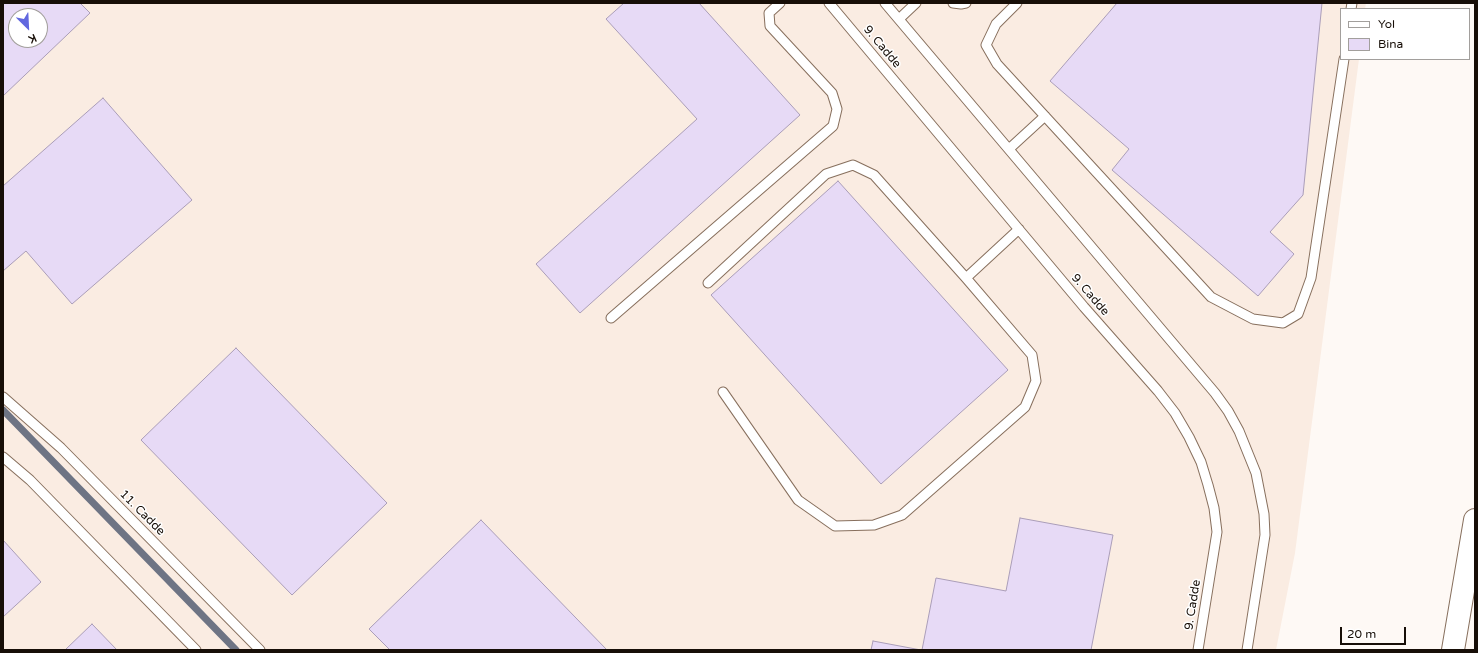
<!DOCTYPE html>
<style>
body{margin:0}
#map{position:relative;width:1478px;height:653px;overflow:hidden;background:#fef9f5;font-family:"Varela Round",sans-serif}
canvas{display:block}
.frame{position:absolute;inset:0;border:4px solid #170e07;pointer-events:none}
.legend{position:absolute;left:1340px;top:8px;width:130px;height:52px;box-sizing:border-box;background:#fff;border:1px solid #a29f9c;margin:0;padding:5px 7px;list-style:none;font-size:12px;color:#170e07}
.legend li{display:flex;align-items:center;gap:8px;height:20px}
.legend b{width:20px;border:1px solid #a29f9c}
.north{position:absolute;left:8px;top:8px;width:40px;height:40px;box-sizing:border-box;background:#fff;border:1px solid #a29f9c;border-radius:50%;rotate:156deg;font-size:11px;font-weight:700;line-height:16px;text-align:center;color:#170e07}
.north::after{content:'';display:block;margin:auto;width:14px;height:18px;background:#6167df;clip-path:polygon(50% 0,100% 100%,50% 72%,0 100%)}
.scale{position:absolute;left:1340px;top:627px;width:66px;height:18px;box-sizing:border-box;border:2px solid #170e07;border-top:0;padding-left:5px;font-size:12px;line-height:14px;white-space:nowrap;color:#170e07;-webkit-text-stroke:3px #fff;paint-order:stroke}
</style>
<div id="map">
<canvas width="1478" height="653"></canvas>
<div class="frame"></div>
<ul class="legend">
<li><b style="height:5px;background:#fff"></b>Yol</li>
<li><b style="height:11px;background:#e7daf6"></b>Bina</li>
</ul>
<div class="north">K</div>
<div class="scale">20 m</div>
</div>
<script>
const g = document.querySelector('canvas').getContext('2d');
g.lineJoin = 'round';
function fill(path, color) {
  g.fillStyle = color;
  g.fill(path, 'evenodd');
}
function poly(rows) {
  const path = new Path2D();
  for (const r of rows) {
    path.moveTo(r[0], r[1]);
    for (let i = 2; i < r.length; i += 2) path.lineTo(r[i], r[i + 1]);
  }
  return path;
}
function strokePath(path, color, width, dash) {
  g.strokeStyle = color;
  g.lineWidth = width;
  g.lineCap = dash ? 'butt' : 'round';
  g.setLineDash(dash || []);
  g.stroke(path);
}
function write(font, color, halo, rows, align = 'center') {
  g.font = font + ' "Varela Round",sans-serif';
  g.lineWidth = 3;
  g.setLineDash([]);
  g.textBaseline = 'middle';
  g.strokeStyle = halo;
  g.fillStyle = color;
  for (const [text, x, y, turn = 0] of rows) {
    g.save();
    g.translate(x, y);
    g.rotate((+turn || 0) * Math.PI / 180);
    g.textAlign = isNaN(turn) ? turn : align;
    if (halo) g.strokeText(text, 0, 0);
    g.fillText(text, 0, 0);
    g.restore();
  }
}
fill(poly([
 [3,3,1366,3,1365,9,1341,9,1341,59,1359,59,1295,553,1276,650,3,650],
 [16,16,40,16,40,40,16,40]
]), '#faece2');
strokePath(poly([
 [3,410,236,650]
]), '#6e7484', 7);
const building = poly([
 [3,3,80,3,90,13,3,96,3,3],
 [16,16,40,16,40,40,16,40,16,16],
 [624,3,699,3,800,115,580,313,536,264,697,119,606,19,624,3],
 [1117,3,1322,3,1303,195,1270,232,1294,254,1258,296,1112,170,1129,149,1050,81,1117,3],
 [103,98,192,200,72,304,26,251,3,271,3,186,103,98],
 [838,181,1008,370,881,484,711,295,838,181],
 [236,348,387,503,292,595,141,440,236,348],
 [1020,518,1113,535,1091,650,922,650,936,578,1006,591,1020,518],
 [481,520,607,650,390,650,369,629,481,520],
 [3,540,41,582,3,617,3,540],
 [92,624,117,650,65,650,92,624],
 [873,641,921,650,871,650,873,641]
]);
fill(building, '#e7daf6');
strokePath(building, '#ab9eb9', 1);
const service = poly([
 [829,3,1084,307,1158,391,1175,413,1189,437,1201,462,1208,485,1214,508,1217,532,1198,650],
 [885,3,1215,393,1228,411,1239,431,1256,473,1264,514,1265,535,1247,650],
 [953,3,961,4,966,3],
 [1017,3,996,24,986,45,997,64,1211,297,1253,319,1283,323,1298,314,1311,278,1344,59],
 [1351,9,1352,3],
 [899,19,916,3],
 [1009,149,1045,116],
 [966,278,1019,229],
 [708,283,826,174,853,165,874,175,966,278,1032,355,1036,381,1025,407,902,515,874,525,835,526,798,500,723,392],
 [611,318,833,126,837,109,832,93,770,26,769,13,780,3],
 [3,397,61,448,260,650],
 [3,457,30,480,196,650]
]);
const tertiary = poly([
 [1453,650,1475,520]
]);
strokePath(service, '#876f5d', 11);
strokePath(tertiary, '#876f5d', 24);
strokePath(service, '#fff', 9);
strokePath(tertiary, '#fff', 22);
write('12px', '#170e07', '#fff', [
 ["9. Cadde",882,47,50],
 ["9. Cadde",1090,295,49],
 ["11. Cadde",142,513,45],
 ["9. Cadde",1193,605,-81]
]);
</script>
